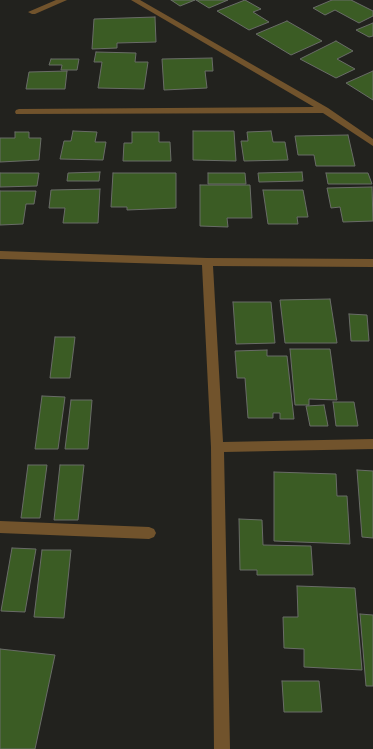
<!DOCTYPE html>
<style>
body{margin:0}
canvas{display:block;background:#22221e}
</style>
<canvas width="373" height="749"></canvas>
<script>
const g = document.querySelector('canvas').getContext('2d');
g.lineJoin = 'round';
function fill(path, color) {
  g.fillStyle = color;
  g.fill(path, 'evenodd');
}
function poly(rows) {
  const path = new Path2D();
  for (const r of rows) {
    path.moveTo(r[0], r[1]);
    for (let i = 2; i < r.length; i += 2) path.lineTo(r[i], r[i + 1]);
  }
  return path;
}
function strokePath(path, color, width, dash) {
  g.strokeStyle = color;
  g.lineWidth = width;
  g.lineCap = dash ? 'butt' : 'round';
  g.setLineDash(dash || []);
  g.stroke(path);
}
const building = poly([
 [171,0,195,0,180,6,171,0],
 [196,0,228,0,209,8,196,0],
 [245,0,261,9,253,12,269,22,249,30,217,11,245,0],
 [332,0,351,0,373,11,373,16,359,23,335,10,325,15,313,8,332,0],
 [155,17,156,42,117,43,117,48,92,49,94,19,155,17],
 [287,21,322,41,291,55,256,34,287,21],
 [373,23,373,36,369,37,356,30,373,23],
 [336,41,353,51,337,59,355,69,336,78,300,59,336,41],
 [96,52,136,53,135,62,148,62,144,89,98,88,102,62,94,62,96,52],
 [212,58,213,71,205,71,207,88,164,90,162,59,212,58],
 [51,59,79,59,77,70,61,70,62,65,49,65,51,59],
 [67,71,65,89,26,89,29,72,67,71],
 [373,71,373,100,346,83,373,71],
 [73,131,97,132,95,142,106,142,103,160,60,159,64,141,71,141,73,131],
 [193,131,234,131,236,161,193,160,193,131],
 [271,131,273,142,285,142,288,160,244,161,241,141,248,141,247,132,271,131],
 [15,132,29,132,29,138,41,138,39,160,0,162,0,138,15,138,15,132],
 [132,132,159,132,159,142,170,142,171,161,123,161,124,143,132,143,132,132],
 [348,135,355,166,316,166,314,155,298,155,295,136,348,135],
 [100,172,99,181,67,181,68,173,100,172],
 [302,172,303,181,259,182,258,173,302,172],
 [0,173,39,173,37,186,0,187,0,173],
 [113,173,176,173,176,208,127,210,127,207,111,207,113,173],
 [208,173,245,173,246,184,208,184,208,173],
 [326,173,368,173,372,184,328,184,326,173],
 [200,185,250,185,252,218,227,218,228,227,200,226,200,185],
 [372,187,373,221,343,222,340,207,331,208,327,188,372,187],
 [100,189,98,223,63,223,65,208,49,208,51,190,100,189],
 [263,190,303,190,308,217,297,217,298,224,268,224,263,190],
 [0,191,36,191,34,204,26,204,23,224,0,225,0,191],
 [330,299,337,343,285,343,280,300,330,299],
 [233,302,271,302,275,343,236,344,233,302],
 [349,314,367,315,369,341,351,341,349,314],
 [55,337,75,337,70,378,50,378,55,337],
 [290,349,330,349,337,400,309,399,309,405,295,405,290,349],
 [267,350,267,356,287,356,294,419,280,419,280,413,273,413,273,418,248,418,245,378,237,378,235,351,267,350],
 [42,396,65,397,58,449,35,449,42,396],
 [71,400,92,400,88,449,65,449,71,400],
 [333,402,354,402,358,426,336,426,333,402],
 [324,405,328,426,310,426,306,406,324,405],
 [28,465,47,465,40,518,21,518,28,465],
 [60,465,84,465,78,520,54,520,60,465],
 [357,470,373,471,373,538,362,537,357,470],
 [274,472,336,474,337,496,347,496,350,544,274,541,274,472],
 [239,519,262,520,263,545,311,546,313,575,257,575,257,570,240,570,239,519],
 [12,548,36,549,25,612,1,611,12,548],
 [42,550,71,550,64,618,34,617,42,550],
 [297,586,355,588,362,670,304,667,304,649,284,648,283,617,298,617,297,586],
 [360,614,373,615,373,686,366,686,360,614],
 [0,649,55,655,35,749,0,749,0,649],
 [282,681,319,681,322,712,284,712,282,681]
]);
fill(building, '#3b5c24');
strokePath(building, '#696c67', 1);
fill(poly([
 [0,521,149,527,154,529,156,533,154,537,149,539,0,533,0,521]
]), '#71532c');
fill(poly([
 [56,0,67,0,35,14,32,14,28,12,56,0],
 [131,0,140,0,328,108,373,139,373,146,323,113,16,114,15,112,16,110,19,109,314,107,131,0],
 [0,251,207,258,373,259,373,267,213,266,223,442,373,439,373,449,224,452,230,749,214,749,211,447,202,265,0,259,0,251]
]), '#71532c');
</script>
